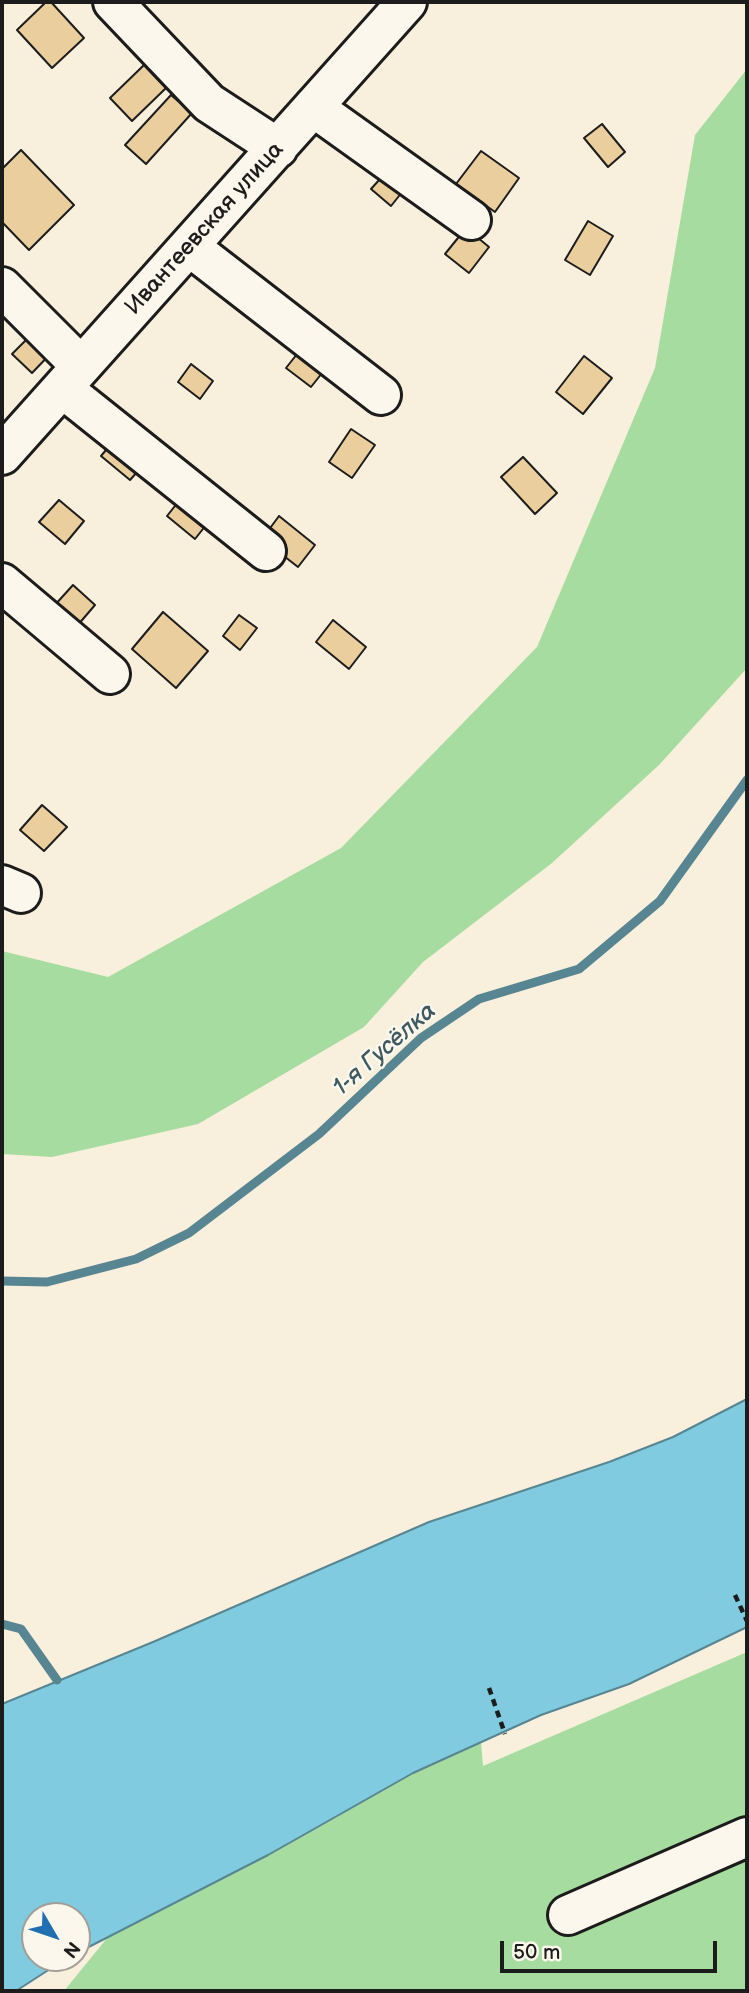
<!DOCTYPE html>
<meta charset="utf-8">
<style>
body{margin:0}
#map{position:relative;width:749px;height:1993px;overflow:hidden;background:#f8efdc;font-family:"Balsamiq Sans",sans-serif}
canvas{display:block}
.frame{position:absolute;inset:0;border:4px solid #1c1c1c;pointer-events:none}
.north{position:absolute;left:21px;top:1902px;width:70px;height:70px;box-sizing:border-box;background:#fbf7ec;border:2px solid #a29f99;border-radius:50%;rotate:129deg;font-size:19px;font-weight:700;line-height:28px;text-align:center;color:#1c1c1c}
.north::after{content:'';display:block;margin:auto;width:24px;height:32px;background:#1f6fb2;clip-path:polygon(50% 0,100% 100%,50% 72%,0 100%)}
.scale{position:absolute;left:500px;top:1941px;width:217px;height:32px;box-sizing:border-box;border:4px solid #1c1c1c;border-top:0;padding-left:9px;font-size:21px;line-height:24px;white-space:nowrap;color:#1c1c1c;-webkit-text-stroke:5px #fbf7ec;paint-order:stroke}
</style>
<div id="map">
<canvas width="749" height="1993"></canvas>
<div class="frame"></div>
<div class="north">N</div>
<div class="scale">50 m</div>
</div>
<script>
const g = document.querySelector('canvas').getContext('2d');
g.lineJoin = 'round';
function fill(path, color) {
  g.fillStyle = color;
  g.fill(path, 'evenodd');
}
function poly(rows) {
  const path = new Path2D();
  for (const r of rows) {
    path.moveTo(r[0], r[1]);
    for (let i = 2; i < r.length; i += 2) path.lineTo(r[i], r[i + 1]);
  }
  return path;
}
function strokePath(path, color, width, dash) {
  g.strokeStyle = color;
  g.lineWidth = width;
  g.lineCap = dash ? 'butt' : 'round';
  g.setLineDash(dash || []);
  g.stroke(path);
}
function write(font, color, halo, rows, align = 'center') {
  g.font = font + ' "Balsamiq Sans",sans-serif';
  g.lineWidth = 5;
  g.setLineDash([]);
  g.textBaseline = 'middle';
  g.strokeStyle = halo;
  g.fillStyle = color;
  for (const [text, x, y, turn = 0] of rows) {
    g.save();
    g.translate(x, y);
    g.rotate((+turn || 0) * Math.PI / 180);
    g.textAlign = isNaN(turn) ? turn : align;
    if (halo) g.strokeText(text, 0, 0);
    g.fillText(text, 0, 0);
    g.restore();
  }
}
fill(poly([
 [747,69,747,668,659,765,552,863,423,962,364,1027,198,1124,52,1157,2,1154,2,951,108,977,341,848,537,647,655,368,695,135],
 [747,1652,747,1991,64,1991,108,1937,268,1855,413,1773,481,1742,483,1766]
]), '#a6dc9f');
const water = poly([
 [747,1399,747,1627,629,1684,541,1715,413,1773,268,1855,77,1953,77,1916,35,1916,35,1958,67,1958,16,1991,2,1991,2,1704,153,1642,429,1522,609,1462,673,1437,747,1399]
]);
fill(water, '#80cbe0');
strokePath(water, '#588592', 2);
strokePath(poly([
 [2,1281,47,1282,136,1259,189,1233,319,1134,421,1038,479,999,579,969,660,901,747,780],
 [2,1624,21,1629,57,1680]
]), '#588592', 9);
const building = poly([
 [46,2,51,2,84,38,52,68,17,30,46,2],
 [144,65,166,88,132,121,110,98,144,65],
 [171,95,192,113,146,164,125,145,171,95],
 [602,124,625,152,608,167,584,138,602,124],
 [21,150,74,205,29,250,2,222,2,169,21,150],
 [481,151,519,178,495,212,456,184,481,151],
 [388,170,407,186,391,206,371,189,388,170],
 [588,221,613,236,590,275,565,260,588,221],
 [466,228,489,247,469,273,445,254,466,228],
 [36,330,55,349,32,373,12,354,36,330],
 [305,344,330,363,311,387,286,368,305,344],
 [584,356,612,378,583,414,556,392,584,356],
 [191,364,213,381,200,399,178,382,191,364],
 [351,429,375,445,352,478,329,462,351,429],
 [116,438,146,462,130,480,101,456,116,438],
 [523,457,557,493,535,514,501,477,523,457],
 [186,492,214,515,195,539,167,516,186,492],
 [59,500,84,521,65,544,39,522,59,500],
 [279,516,315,545,298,567,262,539,279,516],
 [73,585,95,605,77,626,54,606,73,585],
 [163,612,208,651,176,688,132,649,163,612],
 [239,615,257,628,240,650,223,636,239,615],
 [333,620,366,647,349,669,316,642,333,620],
 [42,805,67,827,44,851,20,830,42,805]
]);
fill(building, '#ebce9e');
strokePath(building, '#1c1c1c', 2);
const minor = poly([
 [113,2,209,103,278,148],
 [313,107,471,220],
 [190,247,381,395],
 [2,287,81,366],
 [62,388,266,551],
 [2,455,407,2],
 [2,583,110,674],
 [2,885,21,893],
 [568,1915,747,1837]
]);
strokePath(minor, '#1c1c1c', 44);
strokePath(poly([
 [735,1595,747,1621],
 [489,1688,505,1734]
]), '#1c1c1c', 4.5, [7, 5]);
strokePath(minor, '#fbf7ec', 38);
write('23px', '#1c1c1c', '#fbf7ec', [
 ["Ивантеевская улица",205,229,-48]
]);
write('italic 24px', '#3f5961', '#fbf7ec', [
 ["1-я Гусёлка",385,1050,-41]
]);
</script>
